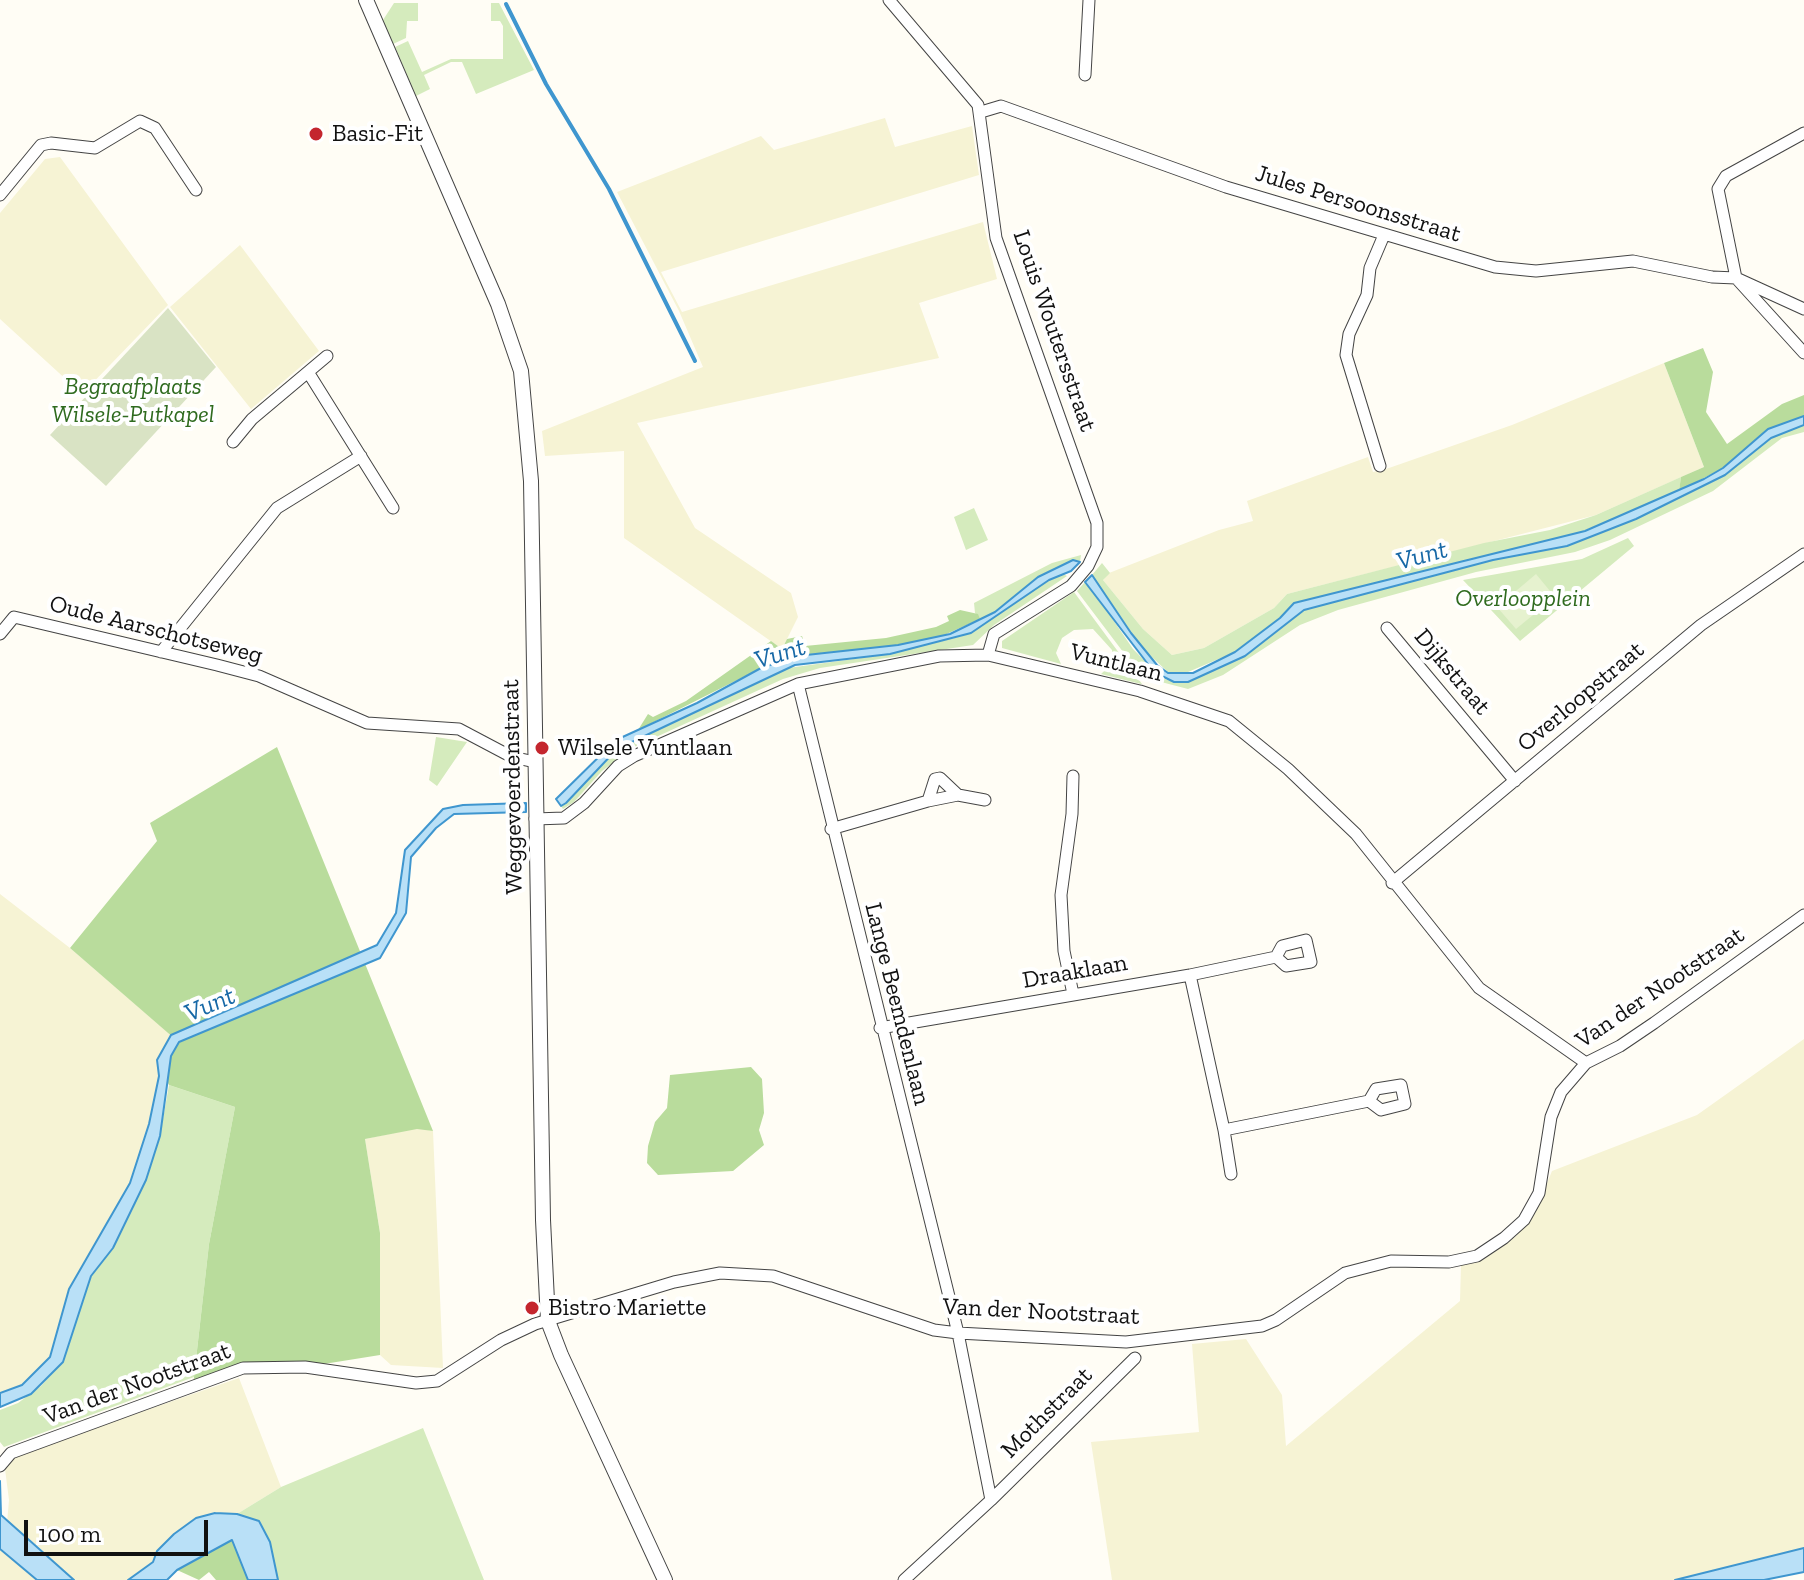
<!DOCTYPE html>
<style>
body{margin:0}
#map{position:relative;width:1804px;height:1580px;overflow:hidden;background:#fffdf5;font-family:"Zilla Slab",serif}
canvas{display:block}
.scale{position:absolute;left:24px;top:1520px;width:184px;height:36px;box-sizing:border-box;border:4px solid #111;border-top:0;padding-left:10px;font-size:24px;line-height:28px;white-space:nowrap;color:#111;-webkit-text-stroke:6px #fff;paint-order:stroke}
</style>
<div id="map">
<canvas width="1804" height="1580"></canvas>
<div class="scale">100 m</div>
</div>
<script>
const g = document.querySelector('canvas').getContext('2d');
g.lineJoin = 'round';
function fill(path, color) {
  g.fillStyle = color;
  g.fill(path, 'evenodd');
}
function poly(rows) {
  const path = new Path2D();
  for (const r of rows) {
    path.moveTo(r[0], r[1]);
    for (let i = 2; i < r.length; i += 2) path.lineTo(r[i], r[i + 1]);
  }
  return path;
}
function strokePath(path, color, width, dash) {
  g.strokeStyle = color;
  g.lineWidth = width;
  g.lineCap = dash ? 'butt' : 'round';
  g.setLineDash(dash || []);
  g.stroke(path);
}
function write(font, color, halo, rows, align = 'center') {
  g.font = font + ' "Zilla Slab",serif';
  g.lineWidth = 8;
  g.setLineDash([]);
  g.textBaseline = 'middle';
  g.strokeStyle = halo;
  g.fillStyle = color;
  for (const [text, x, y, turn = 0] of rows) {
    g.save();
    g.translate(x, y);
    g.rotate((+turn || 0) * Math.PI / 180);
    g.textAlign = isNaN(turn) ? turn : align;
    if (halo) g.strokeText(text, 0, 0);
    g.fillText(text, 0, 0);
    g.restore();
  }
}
fill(poly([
 [885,118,895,147,972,126,979,175,661,272,682,312,983,222,997,279,919,303,939,358,637,423,695,528,791,593,798,617,782,649,624,538,624,451,545,456,542,431,703,367,679,311,617,192,761,136,774,150],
 [60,157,168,305,82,394,0,319,0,213,45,159],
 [240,245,319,351,251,409,170,307],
 [1664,363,1704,467,1596,515,1287,594,1274,608,1204,648,1172,655,1143,629,1103,580,1109,573,1219,530,1253,521,1247,501,1368,457,1373,472,1389,468,1512,425],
 [0,894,70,948,171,1035,158,1060,159,1076,149,1124,130,1183,69,1289,50,1357,22,1385,0,1393],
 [1804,1039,1804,1548,1675,1580,1112,1580,1091,1442,1199,1432,1192,1344,1246,1339,1282,1395,1286,1446,1460,1301,1461,1265,1483,1260,1515,1237,1534,1215,1552,1171,1697,1115],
 [417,1128,433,1131,443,1368,391,1365,380,1355,380,1233,365,1139],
 [239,1378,281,1487,237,1514,215,1513,174,1534,157,1551,153,1562,128,1580,74,1580,62,1573,39,1547,7,1523,9,1500,5,1469,14,1456],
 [0,1549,7,1551,37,1580,0,1580]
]), '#f6f3d4');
fill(poly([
 [394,3,418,3,418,21,407,21,406,38,393,44,383,20],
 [491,3,499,3,534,70,476,94,462,62,451,62,424,75,430,89,416,96,395,47,408,41,422,72,451,59,503,59,503,26,500,21,491,21],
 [1804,425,1804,432,1782,438,1713,491,1610,540,1575,552,1476,572,1338,610,1300,625,1223,675,1188,689,1142,677,1077,591,1085,582,1092,589,1133,649,1162,678,1174,682,1190,680,1245,656,1304,610,1493,560,1567,546,1636,519,1714,481,1771,438],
 [1681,477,1679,492,1568,537,1294,603,1281,618,1235,652,1181,675,1168,672,1143,649,1092,575,1102,563,1110,573,1103,580,1143,629,1172,655,1204,648,1274,608,1287,594,1484,543,1550,530,1596,515],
 [974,508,988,540,966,550,954,517],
 [1628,538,1634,546,1520,641,1463,580,1582,559],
 [1081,555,1080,562,1076,560,1038,577,995,612,980,619,975,613,974,603,1052,563],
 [1061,573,1067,576,994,625,973,645,820,668,783,679,632,748,602,771,574,802,563,809,561,806,617,749,788,668,890,654,962,636],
 [1074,592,1142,684,1141,684,1101,674,1113,663,1112,650,1093,629,1074,630,1062,638,1056,653,1061,664,1002,648,1002,641],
 [436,737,467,742,437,786,429,780],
 [169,1085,235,1107,209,1244,194,1377,4,1447,0,1442,0,1410,18,1403,41,1386,63,1361,91,1276,113,1248,133,1209,160,1136],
 [423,1428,484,1580,278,1580,270,1542,260,1521,237,1514,281,1487]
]), '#d5ebbd');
fill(poly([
 [1703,348,1713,372,1706,412,1727,444,1782,404,1804,395,1804,416,1768,429,1723,468,1679,491,1681,477,1704,467,1664,363],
 [960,610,978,614,980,619,942,636,898,645,811,654,761,668,638,730,648,714,653,717,686,701,771,641,782,649,787,639,802,636,805,646,886,638,936,627,949,621,947,616],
 [277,747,433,1131,417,1129,365,1139,380,1233,380,1355,305,1367,243,1368,193,1386,209,1244,235,1107,169,1085,166,1079,168,1055,175,1039,70,948,157,841,150,823],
 [751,1067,762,1079,764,1113,759,1130,764,1145,733,1171,658,1175,647,1163,648,1146,655,1122,667,1108,670,1075],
 [232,1540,248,1580,216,1580,209,1572,199,1580,177,1570]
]), '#b9dc9c');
fill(poly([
 [168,308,216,367,106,486,50,435]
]), '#d9e3c4');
fill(poly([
 [1536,574,1555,597,1516,629,1497,607]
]), '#e6f2cf');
const water = poly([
 [1804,416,1804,425,1771,438,1725,475,1636,519,1567,546,1493,560,1304,610,1245,656,1188,682,1174,682,1154,672,1085,582,1092,575,1131,633,1157,665,1168,673,1193,673,1235,652,1280,618,1294,603,1585,531,1704,479,1723,468,1768,429,1804,416],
 [1073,560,1080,562,1071,571,1049,580,971,633,890,654,795,665,617,749,566,803,561,806,556,799,616,740,697,703,761,668,797,656,898,645,950,634,995,612,1038,577,1073,560],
 [526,803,526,812,454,814,436,828,411,857,406,913,380,958,179,1042,171,1056,160,1136,146,1180,113,1248,91,1276,63,1362,31,1394,0,1407,0,1393,22,1385,50,1357,69,1289,130,1183,149,1124,159,1076,157,1060,171,1035,377,945,396,913,405,850,443,809,463,805,526,803],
 [0,1481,1,1515,74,1580,37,1580,0,1549,0,1481],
 [215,1513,237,1514,259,1521,270,1542,278,1580,248,1580,232,1540,177,1570,167,1580,128,1580,153,1562,157,1551,174,1534,196,1518,215,1513],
 [1804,1548,1804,1572,1764,1580,1675,1580,1804,1548]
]);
fill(water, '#b9e0f7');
strokePath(water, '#3f96cf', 2);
strokePath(poly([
 [506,4,546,84,609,189,695,361]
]), '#3f96cf', 4);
const minor = poly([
 [889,0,978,105,996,238,1097,523,1097,547,1088,566,1071,586,994,634,988,655],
 [1085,75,1089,0],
 [981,112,1001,106,1226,187,1495,267,1536,271,1633,261,1712,277,1736,278,1804,309],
 [1804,133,1726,176,1718,189,1736,278,1804,353],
 [0,195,41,145,51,143,95,148,140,121,155,128,196,190],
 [308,372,393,508],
 [233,442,252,419,327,356],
 [1380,466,1346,355,1349,334,1367,295,1370,268,1384,235],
 [1387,628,1515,781],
 [0,634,14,617,217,665,259,676,367,723,459,729,512,757,535,762],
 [161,652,277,508,361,456],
 [798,684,958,1333,991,1500,904,1580],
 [1073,776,1072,814,1061,895,1064,951,1073,994],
 [928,801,958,795],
 [535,819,564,818,584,803,618,766,634,756,798,684,939,656,988,655,1140,691,1229,721,1288,769,1356,834,1479,988,1586,1063],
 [831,829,928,801,935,779,940,778,958,795,985,800],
 [1392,883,1701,625,1804,554],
 [1190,975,1224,1130,1369,1101,1381,1110,1405,1104,1401,1085,1376,1089,1369,1101],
 [880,1028,1190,975,1276,957,1282,946,1306,940,1311,962,1286,966,1276,957],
 [1224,1130,1231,1174],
 [0,1466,11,1453,243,1368,305,1367,416,1383,437,1381,501,1340,535,1324,674,1282,720,1273,773,1276,934,1330,958,1333,1126,1342,1262,1326,1276,1320,1345,1273,1391,1261,1449,1262,1477,1256,1504,1238,1524,1220,1539,1193,1551,1117,1561,1092,1586,1063,1620,1046,1654,1023,1804,915],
 [991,1500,1135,1358]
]);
const tertiary = poly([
 [366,0,498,304,521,371,531,481,543,1220,548,1321,561,1355,665,1580]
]);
strokePath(minor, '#444', 13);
strokePath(tertiary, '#444', 16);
strokePath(minor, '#fff', 11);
strokePath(tertiary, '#fff', 14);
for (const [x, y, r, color] of [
 [316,134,8,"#c4262e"],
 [542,748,8,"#c4262e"],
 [532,1308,8,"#c4262e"]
]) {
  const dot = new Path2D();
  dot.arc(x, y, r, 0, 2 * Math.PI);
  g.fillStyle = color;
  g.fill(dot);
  strokePath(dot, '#fff', 3);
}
write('24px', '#111', '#fff', [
 ["Basic-Fit",332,134],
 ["Wilsele Vuntlaan",558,748],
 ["Bistro Mariette",548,1308]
], 'left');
write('24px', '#111', '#fff', [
 ["Jules Persoonsstraat",1358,204,17],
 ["Louis Woutersstraat",1054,331,71],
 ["Oude Aarschotseweg",156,630,14],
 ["Vuntlaan",1116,663,14],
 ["Dijkstraat",1452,672,50],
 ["Overloopstraat",1581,697,-40],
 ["Weggevoerdenstraat",513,787,-91],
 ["Draaklaan",1075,972,-10],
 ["Van der Nootstraat",1660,988,-34],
 ["Lange Beemdenlaan",897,1004,76],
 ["Van der Nootstraat",1041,1312,3],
 ["Van der Nootstraat",137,1384,-20],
 ["Mothstraat",1047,1413,-45]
]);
write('italic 24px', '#2f6b1f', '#fff', [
 ["Begraafplaats",133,387],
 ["Wilsele-Putkapel",133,415],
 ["Overloopplein",1523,599]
]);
write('italic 26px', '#1768a6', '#fff', [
 ["Vunt",1422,556,-15],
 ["Vunt",780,654,-17],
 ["Vunt",210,1005,-23]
]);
</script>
